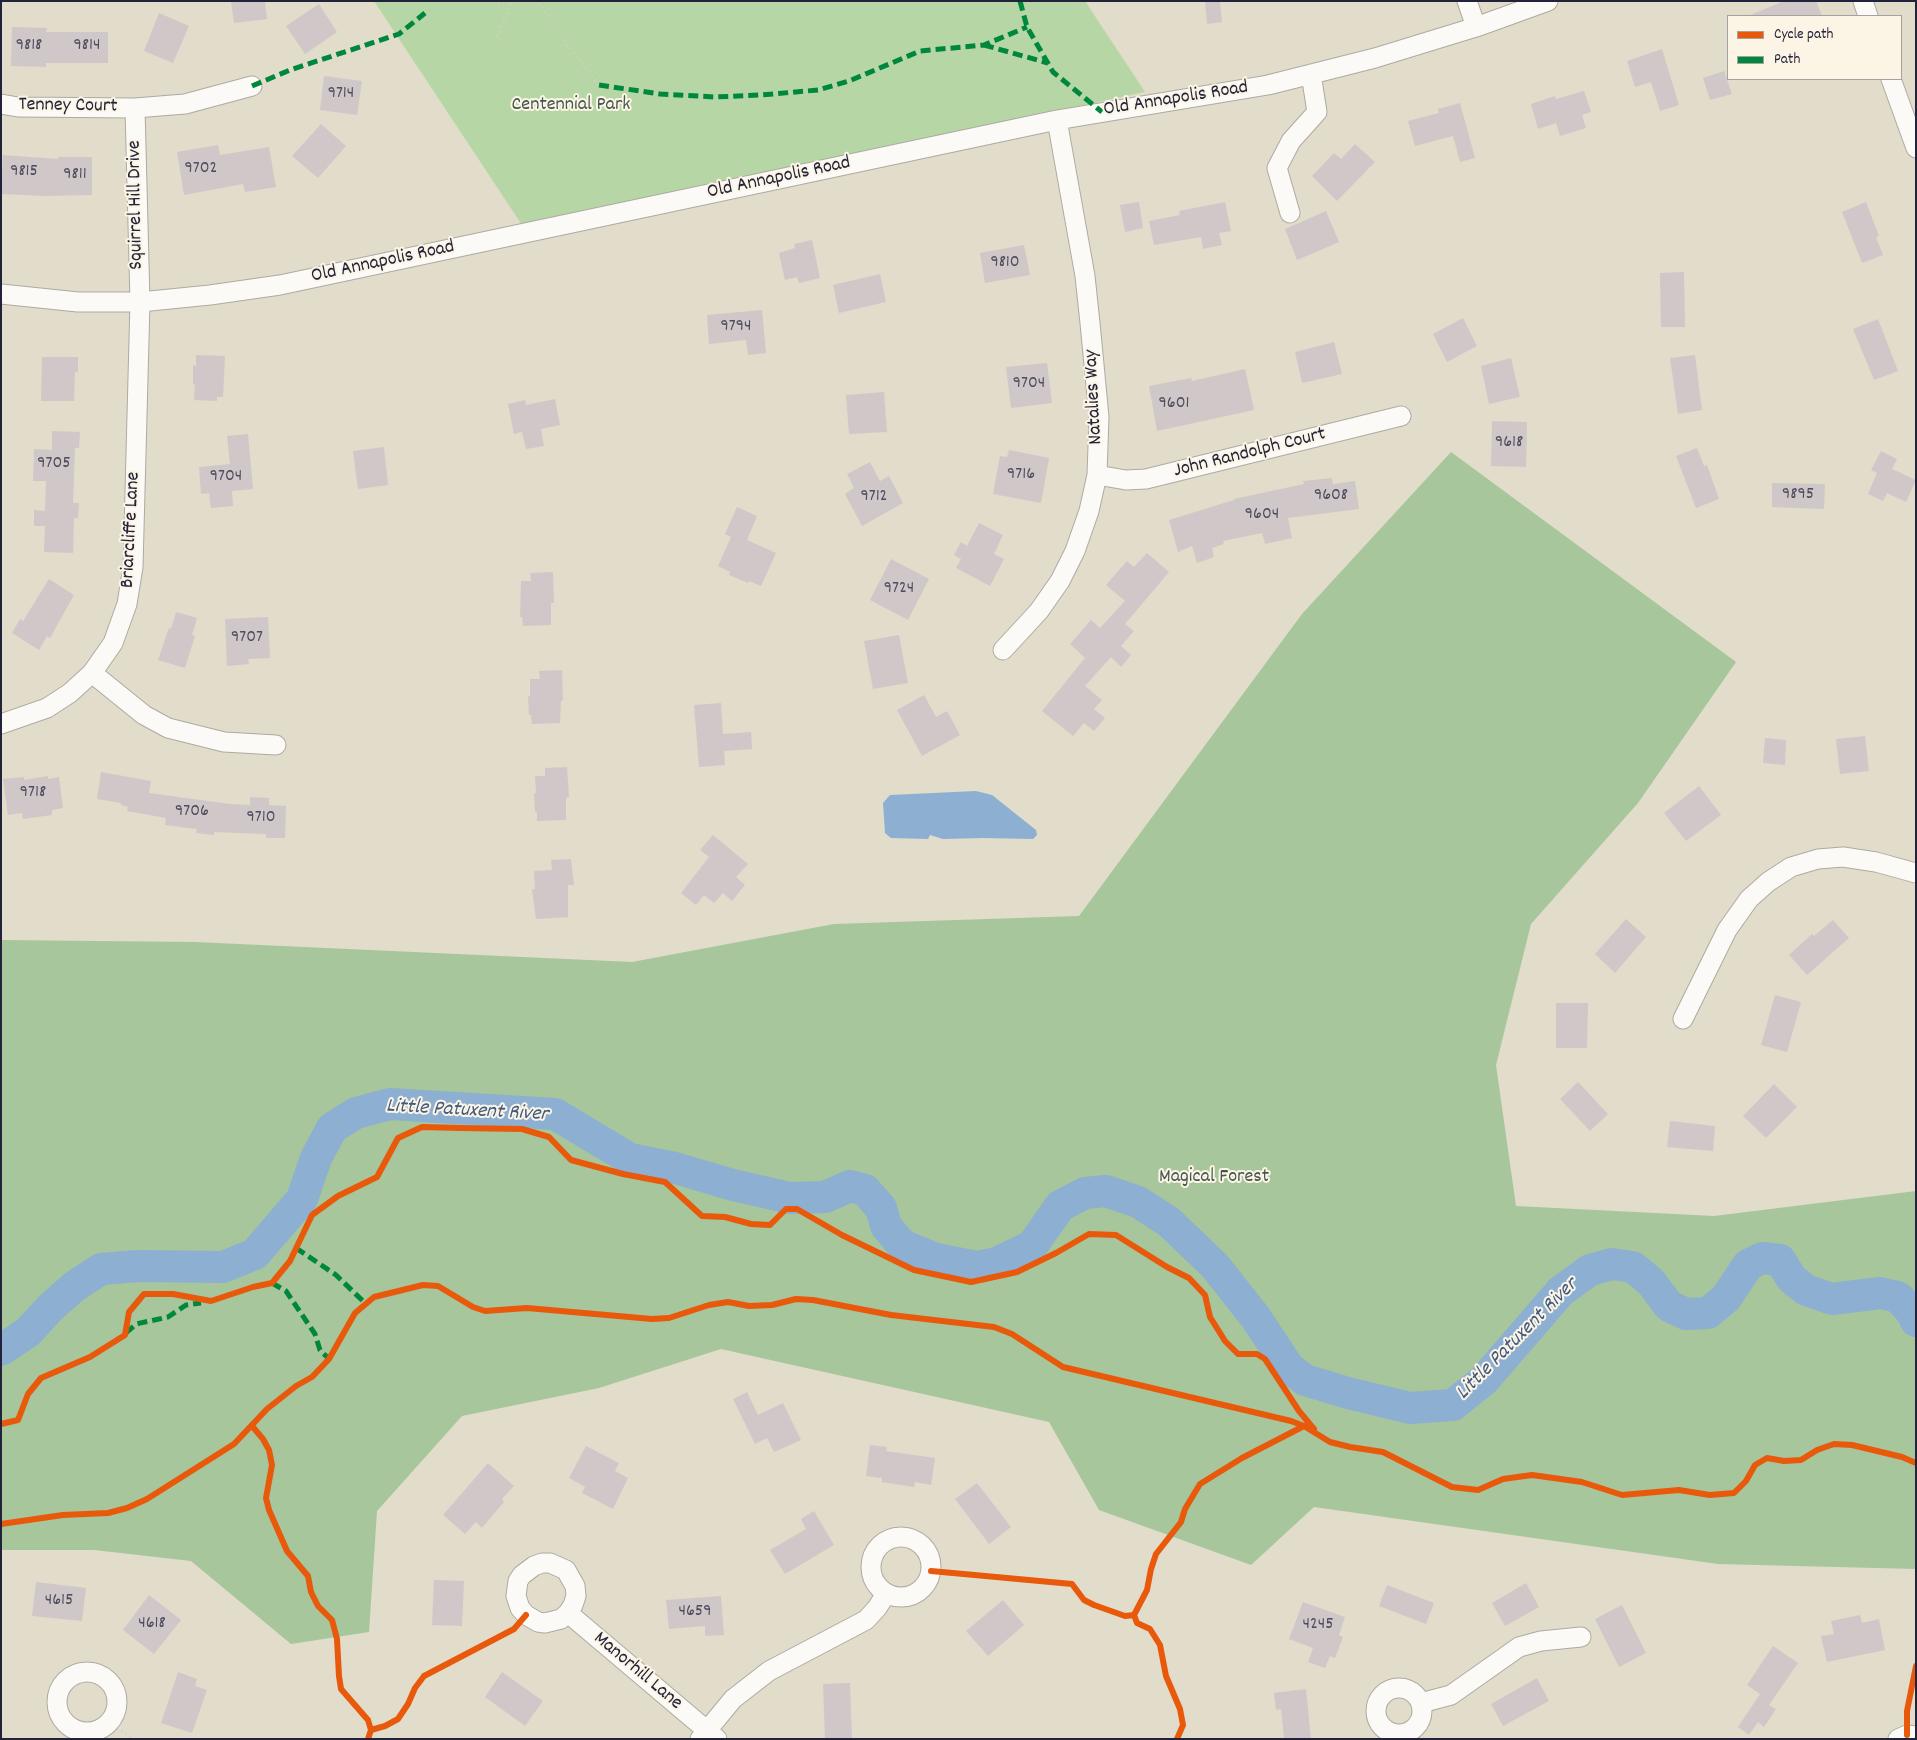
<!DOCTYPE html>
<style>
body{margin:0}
#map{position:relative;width:1917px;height:1740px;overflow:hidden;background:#e2dcca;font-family:Dekko,sans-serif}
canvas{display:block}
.frame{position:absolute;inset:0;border:2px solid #22223b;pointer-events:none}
.legend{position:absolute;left:1727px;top:15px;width:175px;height:65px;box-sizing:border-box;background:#fcf5e5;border:1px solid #a5a1a1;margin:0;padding:6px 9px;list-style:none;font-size:15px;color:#22223b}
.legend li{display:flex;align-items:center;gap:10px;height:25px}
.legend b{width:25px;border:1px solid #a5a1a1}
</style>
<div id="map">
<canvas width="1917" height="1740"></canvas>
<div class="frame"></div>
<ul class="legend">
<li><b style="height:6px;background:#e8590c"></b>Cycle path</li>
<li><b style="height:6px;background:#00873e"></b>Path</li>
</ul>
</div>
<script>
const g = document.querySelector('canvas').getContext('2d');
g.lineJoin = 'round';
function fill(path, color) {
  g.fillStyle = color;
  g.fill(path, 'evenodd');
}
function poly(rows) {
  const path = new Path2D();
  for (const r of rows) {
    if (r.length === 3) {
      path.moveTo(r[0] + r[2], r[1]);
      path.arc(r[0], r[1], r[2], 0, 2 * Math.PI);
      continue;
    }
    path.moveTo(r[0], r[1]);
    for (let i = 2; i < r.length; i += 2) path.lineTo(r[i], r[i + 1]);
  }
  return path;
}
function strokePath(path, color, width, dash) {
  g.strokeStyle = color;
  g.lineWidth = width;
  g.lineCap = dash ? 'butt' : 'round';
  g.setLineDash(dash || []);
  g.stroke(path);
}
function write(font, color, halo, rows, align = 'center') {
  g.font = font + ' Dekko,sans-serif';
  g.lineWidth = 4;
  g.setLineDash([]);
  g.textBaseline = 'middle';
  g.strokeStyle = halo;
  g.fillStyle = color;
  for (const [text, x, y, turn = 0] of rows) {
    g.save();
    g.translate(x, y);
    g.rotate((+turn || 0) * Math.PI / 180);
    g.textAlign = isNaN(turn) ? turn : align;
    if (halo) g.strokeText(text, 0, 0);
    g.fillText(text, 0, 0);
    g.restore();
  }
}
fill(poly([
 [374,1,1085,1,1145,92,522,225]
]), '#b7d6a5');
fill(poly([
 [1451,452,1736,662,1638,803,1531,924,1496,1065,1516,1206,1714,1216,1916,1191,1916,1569,1718,1564,1314,1507,1251,1565,1099,1510,1049,1422,721,1349,599,1388,462,1416,377,1511,369,1632,291,1644,191,1561,94,1550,1,1550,1,940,195,942,632,962,834,924,1079,916,1302,614]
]), '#a7c69b');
fill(poly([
 [976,791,992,795,1036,830,1037,835,1033,839,983,838,943,839,930,835,928,839,891,838,885,833,883,803,890,795]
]), '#8dafd1');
strokePath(poly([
 [1,1350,28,1332,51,1307,75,1286,101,1269,138,1266,223,1267,255,1254,302,1199,316,1158,332,1128,356,1113,390,1104,555,1114,630,1159,675,1168,733,1185,790,1198,825,1197,850,1186,865,1190,881,1208,886,1226,902,1245,936,1259,977,1267,997,1263,1032,1246,1060,1206,1085,1193,1106,1191,1138,1202,1169,1222,1215,1266,1256,1318,1289,1368,1305,1380,1348,1393,1410,1408,1453,1405,1484,1380,1561,1291,1590,1270,1612,1264,1633,1267,1651,1282,1669,1306,1686,1314,1708,1313,1726,1298,1748,1265,1762,1258,1780,1260,1792,1279,1806,1290,1832,1299,1880,1293,1898,1297,1911,1311,1916,1321]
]), '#8dafd1', 32);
fill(poly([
 [231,1,265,1,267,19,234,23],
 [1205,1,1220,1,1222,22,1207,24],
 [1784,1,1816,1,1822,16,1748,16],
 [319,4,337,32,305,54,286,26],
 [159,13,189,26,173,63,144,51],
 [12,27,47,28,46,32,108,32,108,63,46,63,46,67,11,66],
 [1662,49,1679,105,1660,111,1651,82,1635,87,1627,61],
 [1724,71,1732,94,1710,100,1703,78],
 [324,76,362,81,357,115,320,110],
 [1584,91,1591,112,1582,115,1586,128,1560,136,1556,123,1538,129,1531,104,1555,96,1556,99],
 [1460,103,1475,158,1460,162,1453,136,1415,146,1408,121,1439,113,1438,109],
 [321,124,346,146,318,178,292,156],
 [1355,144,1375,162,1337,201,1312,176,1334,153,1341,159],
 [218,145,220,155,269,147,276,187,245,192,243,184,184,195,177,152],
 [3,155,58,159,58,157,92,157,92,195,45,196,1,194],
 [1139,202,1143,228,1125,232,1120,205],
 [1225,202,1231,231,1219,233,1222,245,1203,249,1201,237,1154,245,1149,221,1180,215,1179,211],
 [1866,202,1879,236,1876,237,1883,255,1862,263,1842,212],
 [1326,211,1339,242,1297,260,1285,229],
 [812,240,820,278,799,283,797,277,785,280,779,253,795,248,794,244],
 [1024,245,1030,275,985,283,980,253],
 [1684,272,1685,327,1661,327,1660,273],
 [880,274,886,302,839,313,833,285],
 [762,310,766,353,748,355,746,340,709,344,707,315],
 [1463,318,1477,346,1447,362,1433,334],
 [1878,319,1898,371,1874,380,1853,329],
 [1334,342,1342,374,1302,383,1295,352],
 [196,355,225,356,223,397,217,397,217,401,194,400,195,384,193,384,193,365,196,366],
 [1695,355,1702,410,1678,414,1670,358],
 [42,357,78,357,78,372,75,372,74,401,41,401],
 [1511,358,1520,397,1489,404,1481,366],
 [1047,363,1052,403,1011,408,1006,367],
 [1245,369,1254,410,1157,431,1149,386,1191,378,1192,381],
 [884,392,887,432,849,434,846,395],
 [555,399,560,425,541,429,544,446,526,449,522,432,514,434,508,404,525,400,526,405],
 [1492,421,1527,422,1526,467,1491,466],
 [52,431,80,432,79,448,75,448,73,503,79,503,78,518,74,518,73,553,44,552,45,526,34,526,34,510,45,511,46,481,33,481,34,449,52,450],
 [248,434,253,489,232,491,233,506,211,508,209,493,201,494,199,467,230,464,227,436],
 [384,447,388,485,358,489,353,451],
 [1697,448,1704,466,1707,465,1719,499,1696,508,1676,456],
 [1009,450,1049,458,1041,503,993,494,1000,456,1007,457],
 [1881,451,1897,459,1892,469,1916,480,1906,502,1887,493,1883,501,1868,494,1877,473,1871,470],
 [870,462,880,481,889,476,903,503,862,526,845,494,854,488,847,474],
 [1332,478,1333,484,1355,481,1359,509,1288,518,1292,538,1265,544,1262,533,1223,541,1224,544,1212,548,1214,557,1197,563,1192,546,1178,552,1169,520,1234,500,1234,499,1304,484,1303,481],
 [1772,483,1825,484,1824,509,1772,507],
 [737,507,757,516,747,540,776,553,761,586,749,581,748,583,729,575,730,572,718,566,731,537,725,534],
 [979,523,1003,535,994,554,1004,559,990,586,956,568,961,559,954,555,961,542,967,546],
 [1147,553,1169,572,1125,624,1134,631,1121,646,1131,655,1121,667,1111,657,1085,686,1102,700,1094,709,1105,718,1094,731,1084,723,1073,736,1042,711,1085,658,1070,644,1091,620,1100,628,1125,601,1106,585,1127,561,1134,567],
 [891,559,929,579,908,620,870,600],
 [553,572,554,603,551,603,551,625,523,626,522,617,520,617,521,581,531,581,530,573],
 [49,579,74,595,50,638,47,636,39,650,12,633,20,619,23,621],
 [176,612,197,618,192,635,195,636,185,668,158,660,169,628,171,629],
 [268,617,270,658,248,659,249,664,227,666,225,619],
 [899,635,908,683,873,689,864,641],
 [562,670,563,700,561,701,560,723,532,724,531,715,529,715,528,696,530,696,530,679,540,679,539,671],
 [924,695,936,717,947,711,960,735,922,756,897,710],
 [721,703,723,734,751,732,752,749,724,751,725,765,699,767,694,705],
 [1865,736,1869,771,1840,774,1836,739],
 [1765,738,1786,740,1785,765,1763,763],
 [567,767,569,797,566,798,566,820,537,821,537,812,535,812,534,793,536,793,535,776,545,776,545,768],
 [101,772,151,781,149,793,230,804,250,805,250,797,269,798,269,805,286,806,285,838,266,838,266,834,214,832,214,835,196,833,197,829,165,825,166,818,127,811,128,807,121,805,121,803,97,799],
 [48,776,48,779,59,777,63,808,52,810,52,815,23,819,22,813,8,815,3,779,24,777,24,780],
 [1699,786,1721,815,1686,841,1664,813],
 [713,835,748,864,736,877,745,885,732,901,723,893,714,903,704,895,696,905,681,893,709,857,700,850],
 [571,859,574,885,568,885,568,917,536,919,532,889,535,889,534,871,552,870,551,860],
 [1626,919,1646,937,1615,973,1595,954],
 [1833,920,1849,938,1807,975,1789,955,1812,934,1814,936],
 [1775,995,1801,1002,1787,1052,1761,1045],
 [1556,1003,1588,1003,1587,1048,1556,1048],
 [1578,1082,1608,1114,1590,1131,1560,1099],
 [1774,1084,1797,1107,1766,1138,1743,1116],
 [1670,1121,1715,1126,1713,1151,1667,1147],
 [747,1392,758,1415,783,1403,801,1440,774,1452,767,1438,755,1444,733,1399],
 [870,1445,887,1447,886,1451,935,1458,931,1485,915,1482,914,1487,882,1482,882,1478,866,1476],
 [586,1446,619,1463,615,1471,628,1478,613,1509,582,1493,585,1487,569,1478],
 [488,1463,514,1486,502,1499,504,1502,482,1528,476,1522,465,1534,443,1515],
 [977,1483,1011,1527,989,1544,955,1499],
 [814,1511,834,1545,785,1574,770,1550,806,1529,801,1519],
 [434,1580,464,1581,462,1626,432,1625],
 [36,1582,86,1588,82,1621,32,1616],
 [1526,1583,1539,1607,1505,1626,1492,1603],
 [1387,1585,1434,1603,1426,1624,1379,1606],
 [149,1595,181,1620,154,1654,123,1630],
 [721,1596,724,1635,705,1636,705,1626,669,1629,666,1600],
 [1003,1600,1024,1625,988,1656,966,1631],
 [1303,1602,1345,1617,1339,1635,1343,1637,1335,1658,1330,1656,1325,1668,1308,1662,1313,1648,1289,1639],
 [1622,1605,1646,1653,1619,1667,1595,1619],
 [1860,1615,1862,1623,1879,1619,1885,1650,1827,1662,1821,1636,1834,1634,1831,1621],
 [1773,1646,1798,1663,1769,1705,1776,1709,1764,1727,1758,1722,1749,1735,1738,1727,1760,1694,1747,1685],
 [178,1672,197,1679,195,1686,207,1690,192,1733,161,1723],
 [502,1672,543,1701,525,1726,485,1697],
 [1537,1678,1549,1701,1503,1726,1491,1704],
 [850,1683,852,1739,825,1739,823,1684],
 [1306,1689,1311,1739,1284,1739,1281,1709,1276,1710,1274,1693]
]), '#d0c8c8');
const minor = poly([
 [1467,1,1476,27],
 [1863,1,1868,16],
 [1891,79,1916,148],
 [1,104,18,107,135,108,185,104,252,86],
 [1290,213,1277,168,1291,141,1317,112,1311,74],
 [1,294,78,302,140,302,210,295,280,285,1057,120,1268,85,1375,58,1476,27,1548,1],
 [1097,475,1126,480,1146,479,1401,416],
 [1003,650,1039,611,1060,581,1075,551,1089,511,1097,475,1099,417,1090,323,1085,276,1057,120],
 [92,673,144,715,168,728,224,742,276,745],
 [1,724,47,708,70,693,92,673,113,643,127,604,133,567,140,302,135,108],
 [1683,1019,1727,930,1749,899,1768,882,1791,867,1818,859,1843,857,1876,862,1916,873],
 [901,1567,30],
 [568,1613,561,1619,545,1623,538,1622,526,1615,520,1608,516,1596,518,1581,522,1575,534,1566,542,1563,550,1563,566,1570,575,1586,576,1596,573,1605,568,1613,717,1739],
 [87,1702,30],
 [1399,1711,23],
 [1421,1703,1451,1695,1519,1647,1541,1641,1581,1637],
 [700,1739,733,1699,769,1671,866,1620,877,1608,886,1594],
 [1898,1739,1907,1735,1916,1736]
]);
strokePath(minor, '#aeaaa2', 21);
strokePath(poly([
 [488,1,511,3,519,1],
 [529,1,539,4,551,18,566,42,599,85],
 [497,37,511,3],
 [252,1426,263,1439,269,1450,272,1465,266,1498,269,1510,287,1551,308,1576,311,1592,318,1606,332,1620,337,1639,339,1676,341,1689,368,1720,371,1730,368,1739],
 [1,1524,63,1515,108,1513,127,1508,147,1499,234,1444,267,1409,296,1386,312,1377,329,1359,355,1313,374,1297,423,1285,438,1286,473,1307,485,1311,527,1308,652,1319,669,1318,709,1305,728,1302,749,1306,772,1305,796,1299,813,1300,891,1315,994,1327,1012,1334,1063,1367,1291,1421,1304,1426,1330,1442,1350,1447,1383,1452,1452,1487,1478,1490,1503,1479,1532,1475,1582,1482,1622,1495,1679,1490,1710,1495,1734,1493,1746,1481,1755,1465,1767,1458,1784,1461,1801,1460,1817,1450,1834,1444,1852,1445,1902,1457,1916,1463],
 [931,1571,1072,1584,1084,1600,1094,1605,1125,1616,1134,1615],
 [1907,1717,1911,1685,1916,1666],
 [109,1723,134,1739],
 [371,1730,385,1726,398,1719,408,1704,415,1688,424,1676,514,1628],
 [1177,1739,1183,1725,1180,1709,1166,1676,1160,1645,1150,1629,1137,1623,1134,1615,1147,1590,1151,1569,1156,1554,1181,1522,1185,1509,1200,1484,1242,1458,1304,1426]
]), '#d1cfcc', 3, [1, 4]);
strokePath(minor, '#fbfaf7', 19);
strokePath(poly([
 [1020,1,1027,27,1053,72,1102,112],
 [984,45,1048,63],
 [599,85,660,94,715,97,761,95,818,90,849,81,920,51,984,45,1027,27],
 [252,86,290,70,399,34,425,13],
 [296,1248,336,1275,366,1304],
 [272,1283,286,1291,315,1334,320,1350,329,1359],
 [126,1333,136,1324,168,1317,186,1305,201,1303]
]), '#00873e', 5, [10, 5]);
strokePath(poly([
 [1,1424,18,1420,28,1394,41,1378,90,1357,125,1335,129,1312,144,1294,173,1294,211,1301,253,1287,272,1283,290,1261,312,1215,338,1196,377,1177,398,1138,422,1127,460,1128,522,1129,549,1137,571,1160,623,1174,665,1182,702,1216,725,1217,751,1224,770,1225,786,1209,797,1209,842,1235,914,1270,971,1282,1017,1272,1056,1253,1089,1234,1116,1235,1167,1267,1189,1278,1205,1295,1210,1317,1225,1341,1238,1354,1257,1354,1265,1359,1299,1411,1314,1429],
 [252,1426,263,1439,269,1450,272,1465,266,1498,269,1510,287,1551,308,1576,311,1592,318,1606,332,1620,337,1639,339,1676,341,1689,368,1720,371,1730,368,1739],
 [1,1524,63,1515,108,1513,127,1508,147,1499,234,1444,267,1409,296,1386,312,1377,329,1359,355,1313,374,1297,423,1285,438,1286,473,1307,485,1311,527,1308,652,1319,669,1318,709,1305,728,1302,749,1306,772,1305,796,1299,813,1300,891,1315,994,1327,1012,1334,1063,1367,1291,1421,1304,1426,1330,1442,1350,1447,1383,1452,1452,1487,1478,1490,1503,1479,1532,1475,1582,1482,1622,1495,1679,1490,1710,1495,1734,1493,1746,1481,1755,1465,1767,1458,1784,1461,1801,1460,1817,1450,1834,1444,1852,1445,1902,1457,1916,1463],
 [931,1571,1072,1584,1084,1600,1094,1605,1125,1616,1134,1615],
 [371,1730,385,1726,398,1719,408,1704,415,1688,424,1676,514,1629,526,1615],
 [1907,1735,1907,1711,1916,1666],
 [1177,1739,1183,1725,1180,1709,1166,1676,1160,1645,1150,1629,1137,1623,1134,1615,1147,1590,1151,1569,1156,1554,1181,1522,1185,1509,1200,1484,1242,1458,1304,1426]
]), '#e8590c', 6);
write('18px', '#4e4c5e', null, [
 ["9818",29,47],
 ["9814",87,47],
 ["9714",341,95],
 ["9702",201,170],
 ["9815",24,173],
 ["9811",75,176],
 ["9810",1005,264],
 ["9794",736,328],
 ["9704",1029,385],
 ["9601",1174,405],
 ["9618",1509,444],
 ["9705",54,465],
 ["9716",1021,476],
 ["9704",226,478],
 ["9895",1798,496],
 ["9608",1331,497],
 ["9712",874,498],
 ["9604",1262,516],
 ["9724",899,590],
 ["9707",247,639],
 ["9718",33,794],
 ["9706",192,813],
 ["9710",261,819],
 ["4615",59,1602],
 ["4659",695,1613],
 ["4618",152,1625],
 ["4245",1318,1626]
]);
write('20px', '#22223b', '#fcf5e5', [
 ["Old Annapolis Road",1176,100,-9],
 ["Tenney Court",68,107,1],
 ["Old Annapolis Road",779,179,-12],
 ["Squirrel Hill Drive",137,205,-91],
 ["Old Annapolis Road",383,263,-12],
 ["Natalies Way",1095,397,-93],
 ["John Randolph Court",1250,454,-14],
 ["Briarcliffe Lane",132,530,-87],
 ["Manorhill Lane",637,1672,40]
]);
write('20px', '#445752', '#fcf5e5', [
 ["Centennial Park",571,106],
 ["Magical Forest",1214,1178]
]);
write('italic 21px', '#425980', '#fcf5e5', [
 ["Little Patuxent River",467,1112,3],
 ["Little Patuxent River",1518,1340,-45]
]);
</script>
